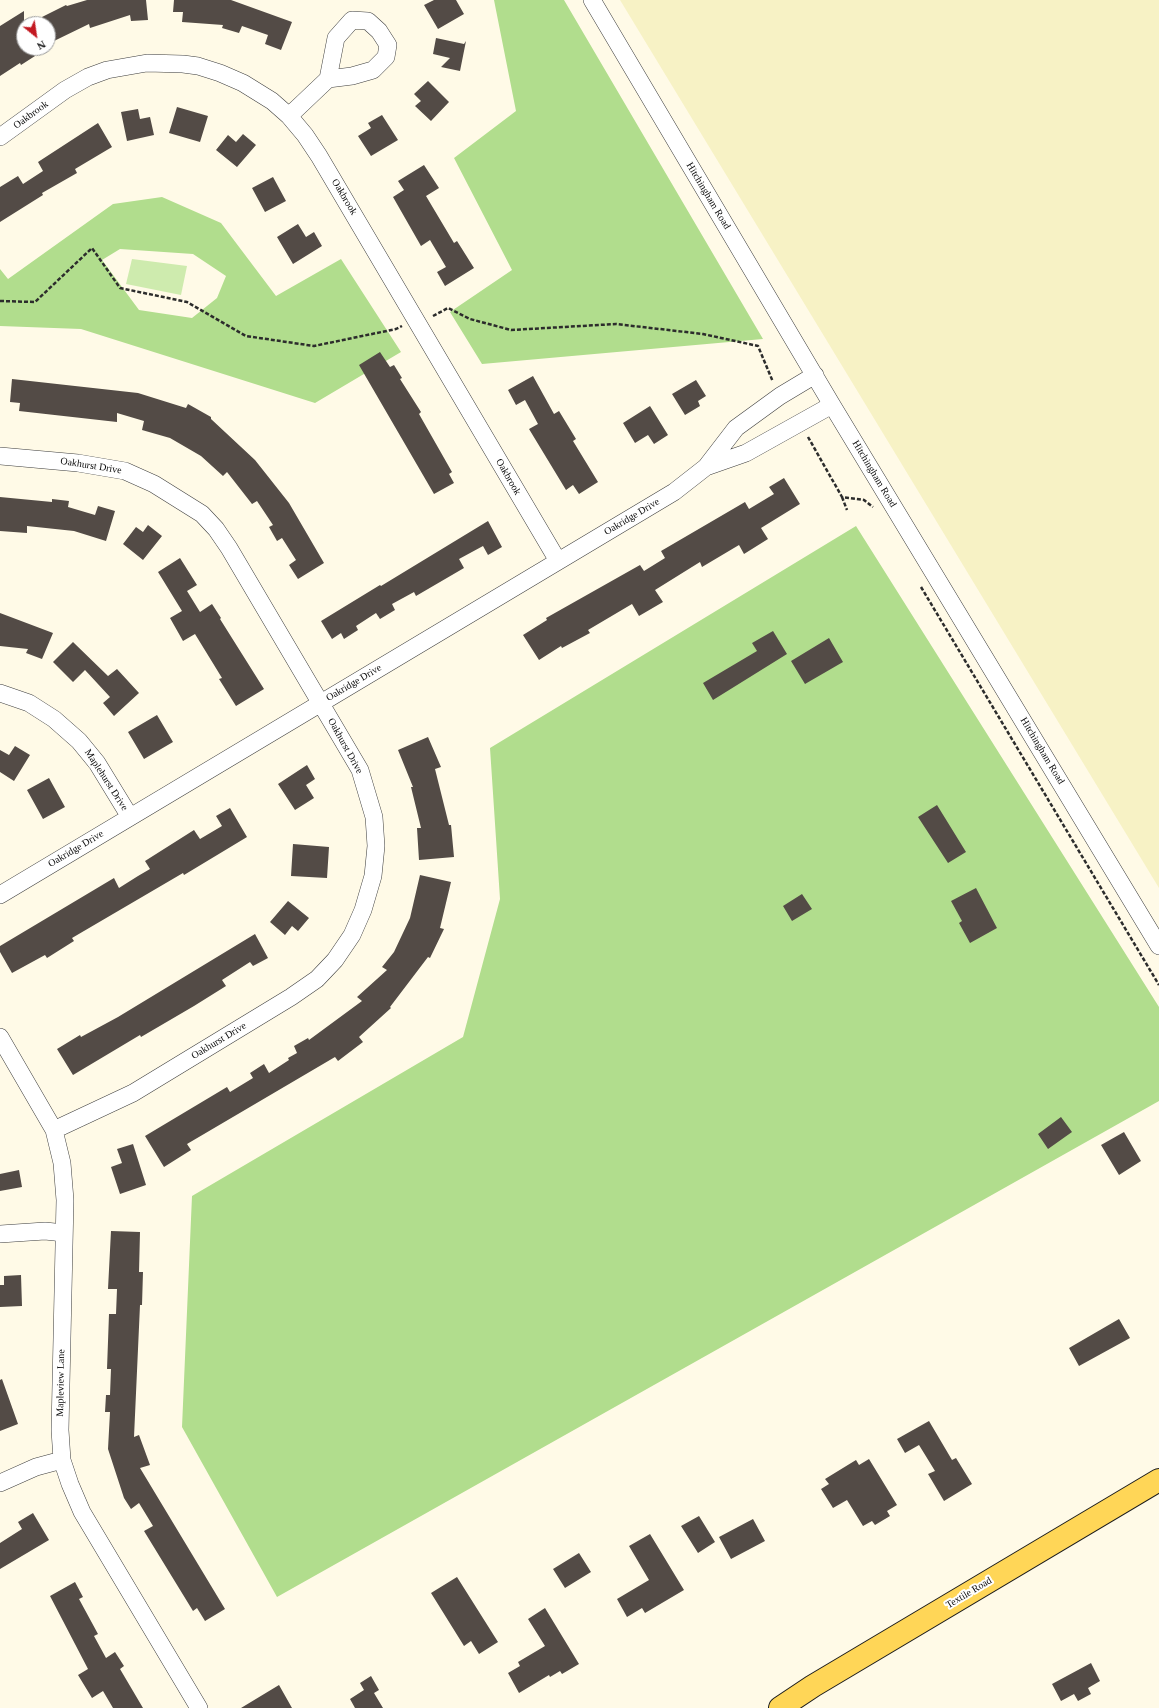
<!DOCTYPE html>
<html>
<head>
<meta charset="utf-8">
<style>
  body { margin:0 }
  #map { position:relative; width:1159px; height:1708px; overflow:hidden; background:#fffae7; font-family:Georgia,serif }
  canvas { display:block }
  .north { position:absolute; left:16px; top:16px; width:40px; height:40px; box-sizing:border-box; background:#fff; border:1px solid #9d9d9d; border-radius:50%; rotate:150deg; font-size:11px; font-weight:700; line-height:16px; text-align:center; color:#0a0a0a }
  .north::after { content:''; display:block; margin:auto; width:14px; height:18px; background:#c31921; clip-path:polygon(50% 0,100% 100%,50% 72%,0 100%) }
</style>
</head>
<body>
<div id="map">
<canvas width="1159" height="1708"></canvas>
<div class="north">N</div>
</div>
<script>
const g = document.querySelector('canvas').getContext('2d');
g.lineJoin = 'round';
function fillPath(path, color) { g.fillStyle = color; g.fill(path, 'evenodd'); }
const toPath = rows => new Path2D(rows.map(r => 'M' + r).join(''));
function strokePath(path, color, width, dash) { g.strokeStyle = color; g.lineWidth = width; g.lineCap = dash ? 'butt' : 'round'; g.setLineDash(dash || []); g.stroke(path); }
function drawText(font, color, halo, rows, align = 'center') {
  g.font = font + ' Georgia,serif'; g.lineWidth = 4; g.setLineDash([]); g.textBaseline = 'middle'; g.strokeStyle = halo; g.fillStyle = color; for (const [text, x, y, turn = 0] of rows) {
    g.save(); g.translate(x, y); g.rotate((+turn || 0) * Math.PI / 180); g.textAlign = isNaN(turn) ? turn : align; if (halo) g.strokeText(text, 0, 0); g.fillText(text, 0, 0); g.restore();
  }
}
fillPath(toPath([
  [620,0,1159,0,1159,888]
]), '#f7f2c5');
fillPath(toPath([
  [132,259,187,266,181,295,126,284]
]), '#ceebae');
fillPath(toPath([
  [494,0,564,0,763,339,482,364,450,312,512,270,454,158,516,111],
  [162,197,221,223,276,296,341,259,401,352,315,403,81,329,0,326,0,269,8,279,113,204],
  [120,249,193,254,226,276,217,298,192,318,139,310,102,260],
  [856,526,1159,1007,1159,1101,277,1597,182,1427,192,1196,463,1037,500,899,490,748]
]), '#b1dd8d');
fillPath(toPath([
  [87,0,146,0,148,20,131,21,130,15,90,28,89,24,54,41,48,29,48,24,45,24,42,17,66,5,67,6],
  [174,0,231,0,292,22,281,50,265,44,268,35,242,26,239,33,222,28,223,25,182,22,183,12,173,12],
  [434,0,456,0,464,14,438,29,424,5],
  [24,11,24,48,30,48,35,56,21,65,20,63,0,76,0,26],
  [436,38,464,44,466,41,460,71,441,67,450,58,433,54],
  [428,81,449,102,431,121,415,106,421,101,414,94],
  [177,107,208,116,200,142,169,133],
  [138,109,140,119,150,117,154,135,127,141,121,112],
  [382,115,398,140,371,156,358,136,371,128,368,123],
  [98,123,112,147,75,169,77,173,42,193,43,195,0,222,0,187,18,176,23,184,43,171,38,162],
  [243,134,256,145,237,167,216,150,228,135,236,142],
  [424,165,439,188,426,196,454,243,457,241,474,268,445,286,437,272,446,267,430,240,421,246,393,197,404,190,398,181],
  [273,177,286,201,265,212,252,188],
  [298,224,306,237,314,232,322,246,293,264,277,237],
  [380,352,390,367,394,365,402,378,400,379,421,412,419,414,452,472,449,474,454,483,434,494,359,365],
  [533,376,554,414,559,411,576,439,573,441,598,482,579,494,573,485,566,490,529,429,538,424,525,400,516,405,508,390],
  [12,379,138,393,186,408,188,404,211,417,211,419,255,460,289,503,324,563,298,579,289,565,296,560,282,538,277,541,269,527,273,525,257,501,252,504,227,472,223,476,201,456,170,438,142,430,144,421,117,413,117,422,19,411,20,403,10,402],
  [696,380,706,396,698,401,700,406,685,415,672,394],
  [650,406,668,435,654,444,648,435,635,443,623,423],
  [784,478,800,504,761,528,768,539,744,554,739,545,702,567,700,562,655,590,663,602,639,616,632,604,588,630,590,633,562,648,561,646,539,660,523,635,547,620,546,618,640,565,644,571,665,558,661,551,745,502,749,509,774,494,769,487],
  [0,497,52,502,52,499,69,501,68,507,95,515,98,506,115,511,106,541,74,531,27,526,27,533,0,531],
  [488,521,502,547,488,555,483,546,459,559,464,568,416,596,414,592,392,604,395,610,380,619,376,613,356,626,358,630,344,639,341,633,332,639,321,621,380,585,381,586],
  [148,525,162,536,143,560,123,544,136,527,143,532],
  [180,558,197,585,187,591,200,612,212,604,221,618,220,619,264,689,236,706,219,679,222,678,195,634,183,641,170,618,182,611,158,572],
  [0,613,53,633,42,659,26,653,28,649,0,646],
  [773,631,787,654,713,700,703,683,757,651,752,643],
  [829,638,843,662,805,684,791,661],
  [73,642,108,676,117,669,139,693,114,716,103,703,110,697,85,670,73,682,53,662],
  [157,715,173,742,144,759,128,732],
  [428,737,441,767,435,769,449,825,451,825,454,857,419,860,417,828,421,828,411,787,413,787,398,750],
  [15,746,30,755,14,781,0,772,0,750,9,755],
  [307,765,315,779,306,785,314,798,295,810,278,784],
  [49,778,65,807,43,819,27,790],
  [937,805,966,852,948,863,918,817],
  [230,808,247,837,184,875,183,873,72,938,74,941,47,958,45,955,12,973,0,952,0,946,114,878,119,888,138,876,150,869,145,861,194,830,200,839,222,826,216,816],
  [293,844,329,847,327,878,291,876],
  [420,875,451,882,440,928,444,929,430,958,428,957,390,1007,391,1008,359,1037,363,1042,338,1061,335,1057,187,1144,191,1150,164,1167,145,1136,227,1087,230,1092,253,1078,250,1073,264,1064,269,1073,289,1060,288,1058,297,1053,294,1046,308,1038,309,1040,362,1001,357,997,387,970,382,967,394,952,410,918],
  [976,888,997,928,970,943,959,923,962,921,951,901],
  [802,894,812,909,792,921,783,906],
  [288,901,309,918,298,931,292,926,285,935,270,922],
  [255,934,268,958,253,966,250,962,222,980,226,986,194,1006,141,1037,140,1035,73,1075,57,1049,80,1035,81,1037,118,1017],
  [1061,1117,1072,1132,1048,1149,1038,1134],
  [1124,1132,1141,1161,1119,1175,1101,1145],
  [133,1144,146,1185,120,1194,111,1167,122,1163,117,1149],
  [19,1170,22,1187,0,1191,0,1174],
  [111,1231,140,1232,139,1272,143,1272,142,1305,140,1305,134,1437,139,1435,150,1465,140,1468,225,1609,205,1621,197,1608,193,1611,144,1531,153,1526,139,1503,131,1509,124,1498,108,1449,110,1412,105,1412,106,1395,110,1395,111,1369,107,1369,109,1314,116,1314,117,1289,108,1289],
  [21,1275,22,1306,0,1307,0,1285,4,1285,4,1276],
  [1119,1319,1130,1338,1079,1366,1069,1348],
  [2,1379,18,1424,0,1431,0,1380],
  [929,1421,952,1460,956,1458,972,1484,944,1501,928,1474,935,1471,919,1445,905,1453,897,1439],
  [869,1459,897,1505,887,1511,890,1516,875,1525,872,1521,863,1526,847,1500,833,1508,821,1489,829,1484,825,1479,856,1460,859,1465],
  [33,1513,49,1540,0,1569,0,1543,22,1529,18,1522],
  [699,1516,715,1542,698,1553,681,1526],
  [753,1519,765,1541,731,1559,719,1537],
  [650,1534,684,1590,645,1613,642,1608,627,1617,617,1599,649,1580,629,1546],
  [579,1553,591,1572,565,1588,553,1569],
  [457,1577,498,1642,479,1654,471,1641,464,1646,431,1593],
  [75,1582,83,1597,79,1599,98,1634,94,1636,106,1658,115,1652,124,1666,120,1669,143,1708,113,1708,103,1691,92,1698,78,1675,88,1669,50,1596],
  [545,1608,579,1664,562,1674,560,1671,550,1677,549,1675,519,1693,508,1673,520,1666,518,1662,545,1646,528,1619],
  [1091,1663,1100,1681,1088,1688,1091,1694,1078,1701,1074,1694,1061,1701,1052,1684],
  [371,1676,379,1690,374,1693,383,1708,355,1708,350,1699,364,1690,360,1683],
  [279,1685,292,1708,241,1708]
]), '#534b46');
const minor = toPath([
  [592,0,832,405,1159,946],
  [289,116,328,79,352,76,373,70,386,57,388,45,379,31,368,21,352,20,336,38,328,79],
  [0,137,65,90,88,77,107,70,147,63,183,64,198,66,220,73,243,83,272,101,289,116,305,135,319,156,558,561],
  [815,375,780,396,736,428,706,467,746,453,832,405],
  [0,456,78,463,125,471,154,484,202,514,216,529,229,548,360,770,374,817,376,846,373,876,363,910,352,935,335,960,317,979,291,997,133,1093,54,1130],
  [0,693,29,703,54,719,79,741,97,763,130,817],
  [0,895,674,492,706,467],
  [0,1037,54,1130,62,1163,65,1200,60,1430,62,1460,70,1484,82,1512,199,1708],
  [0,1234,45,1231,64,1233],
  [0,1483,36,1467,62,1460]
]);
const major = toPath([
  [780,1708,813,1686,1159,1480]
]);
strokePath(minor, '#3d3d3d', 18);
strokePath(major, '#1b1b1b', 24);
strokePath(toPath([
  [0,301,35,302,92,248,120,288,187,302,246,336,314,346,396,329,402,326],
  [433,316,448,308,470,319,511,330,616,324,703,334,758,346,773,382],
  [808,437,842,497,864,500,873,507],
  [842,497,847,510],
  [921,587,1159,985]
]), '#2c2c2c', 2.5, [4, 2]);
strokePath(minor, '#fff', 17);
strokePath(major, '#ffd657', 22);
drawText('10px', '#0a0a0a', '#fff', [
  ["Oakbrook",31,115,-36],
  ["Hitchingham Road",708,196,59],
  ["Oakbrook",344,197,59],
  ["Oakhurst Drive",91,466,9],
  ["Hitchingham Road",874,474,59],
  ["Oakbrook",508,477,60],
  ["Oakridge Drive",632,517,-31],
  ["Oakridge Drive",354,683,-31],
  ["Oakhurst Drive",345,746,61],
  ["Hitchingham Road",1042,751,59],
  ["Maplehurst Drive",106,780,57],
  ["Oakridge Drive",76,849,-31],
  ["Oakhurst Drive",219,1041,-31],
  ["Mapleview Lane",61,1383,-89],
  ["Textile Road",969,1593,-31]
]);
</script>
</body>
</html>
